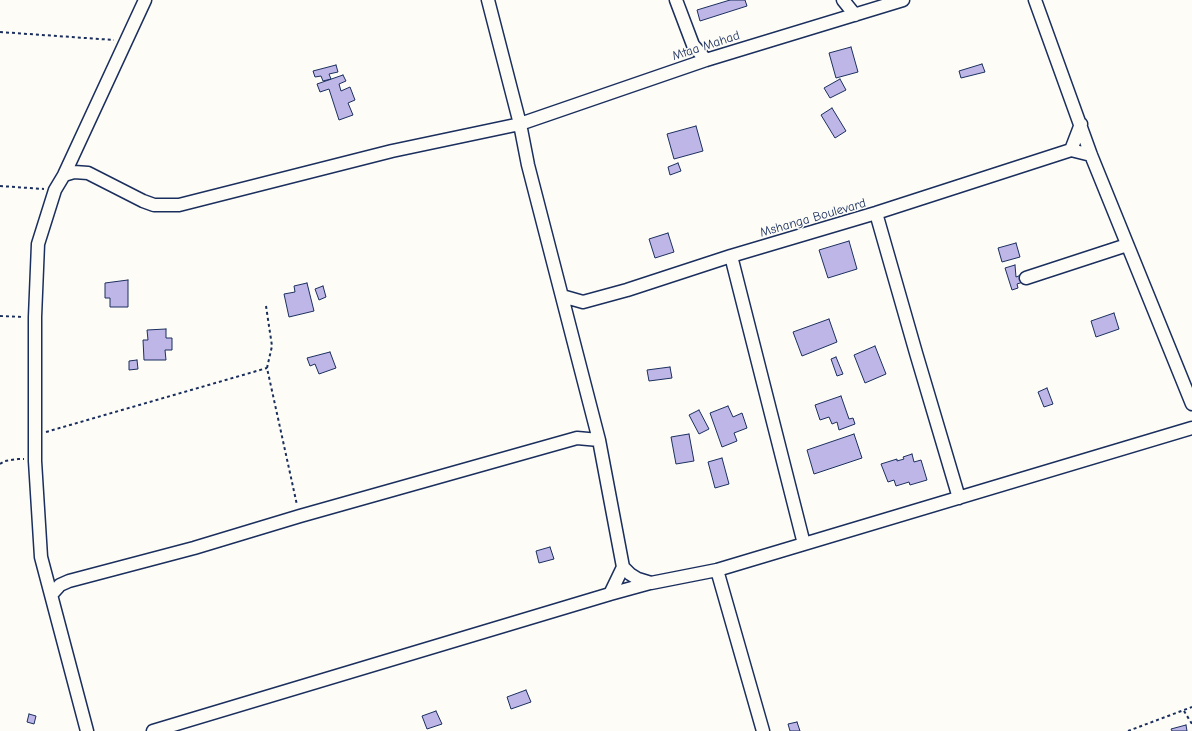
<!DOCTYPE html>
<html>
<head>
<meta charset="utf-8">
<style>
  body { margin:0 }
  canvas { display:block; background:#fdfcf7 }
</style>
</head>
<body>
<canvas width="1192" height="731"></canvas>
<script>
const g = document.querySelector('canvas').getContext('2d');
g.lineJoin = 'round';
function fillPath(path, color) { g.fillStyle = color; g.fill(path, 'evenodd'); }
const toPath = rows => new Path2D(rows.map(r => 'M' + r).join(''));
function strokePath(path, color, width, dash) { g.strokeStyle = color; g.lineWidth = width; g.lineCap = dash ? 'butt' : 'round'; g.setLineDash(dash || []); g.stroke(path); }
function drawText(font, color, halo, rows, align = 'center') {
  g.font = font + ' "Comic Neue",sans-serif'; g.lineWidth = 3; g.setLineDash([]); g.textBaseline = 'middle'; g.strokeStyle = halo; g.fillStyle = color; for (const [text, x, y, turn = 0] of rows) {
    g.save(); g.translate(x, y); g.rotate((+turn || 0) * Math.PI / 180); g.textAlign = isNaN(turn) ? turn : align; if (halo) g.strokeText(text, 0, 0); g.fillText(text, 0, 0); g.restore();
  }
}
const building = toPath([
  [730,0,745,0,747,6,700,21,697,10,730,0],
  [851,47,858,72,836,78,829,53,851,47],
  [982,64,985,72,961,78,959,71,982,64],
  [336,65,338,72,329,74,331,79,323,81,321,76,315,77,313,71,336,65],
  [343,75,346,81,339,84,341,91,350,87,355,100,348,103,353,115,339,120,329,89,320,92,317,84,343,75],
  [840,79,846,90,830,98,824,88,840,79],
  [832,108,846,131,835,138,821,115,832,108],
  [696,126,703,151,674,159,667,134,696,126],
  [678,163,681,171,670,175,668,167,678,163],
  [668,233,674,252,655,258,649,239,668,233],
  [849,241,857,269,828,278,819,250,849,241],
  [1016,243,1020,257,1002,262,998,248,1016,243],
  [1015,265,1016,277,1021,275,1023,282,1017,284,1018,288,1012,290,1005,268,1015,265],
  [128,280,128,307,110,307,110,298,105,298,105,283,128,280],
  [307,283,314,311,289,317,284,294,295,292,294,286,307,283],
  [323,286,326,297,319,300,315,289,323,286],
  [1114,313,1119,329,1096,337,1091,321,1114,313],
  [829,319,837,342,802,356,793,332,829,319],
  [166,329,166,338,172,338,172,350,165,350,166,360,144,360,143,340,148,340,147,330,166,329],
  [875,346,886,374,865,383,854,355,875,346],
  [330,352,336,368,319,374,315,364,310,366,307,358,330,352],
  [836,357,843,374,837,376,831,359,836,357],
  [137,360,138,369,129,370,129,361,137,360],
  [670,367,672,378,649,381,647,370,670,367],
  [1047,388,1053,404,1044,407,1038,392,1047,388],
  [841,396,849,419,853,418,855,424,839,430,837,422,832,424,829,417,820,420,815,405,841,396],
  [728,406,733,417,742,413,747,428,734,433,737,441,722,447,710,413,728,406],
  [699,410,709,429,699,434,689,415,699,410],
  [689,434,694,461,676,464,671,437,689,434],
  [854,434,862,458,814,474,807,450,854,434],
  [912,454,914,462,921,460,927,480,910,485,909,482,896,486,894,480,888,482,881,464,897,459,897,461,904,459,903,457,912,454],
  [722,458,729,484,715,488,708,462,722,458],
  [550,547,554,559,539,563,536,551,550,547],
  [526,690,531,702,511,709,507,697,526,690],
  [436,711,442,724,427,729,422,716,436,711],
  [29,714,36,716,34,724,27,722,29,714],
  [797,722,800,731,790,731,788,724,797,722],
  [1186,725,1187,731,1172,731,1171,729,1186,725]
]);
fillPath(building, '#beb6e7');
strokePath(building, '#1b2f5e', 1);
const minor = toPath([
  [488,0,520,124,528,165,599,440,623,567,630,574,638,579,651,583,717,570,1192,428],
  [676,0,693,45,706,60],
  [843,0,855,15],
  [1035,0,1091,155,1192,404],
  [1071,150,1081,124],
  [64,175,74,172,88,173,143,201,154,205,179,205,392,151,520,124,706,60,903,0],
  [876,213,916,353,959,498],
  [731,256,804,544],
  [1026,278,1127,245],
  [562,296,583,302,627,290,731,256,876,213,1071,150,1091,155],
  [717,570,763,731],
  [610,594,623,567],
  [51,595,60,585,69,581,194,548,300,516,577,438,599,440],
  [87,731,41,557,35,461,35,317,38,244,55,190,64,175,145,0],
  [153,731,610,594,650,583]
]);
strokePath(minor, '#1b2f5e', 15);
strokePath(toPath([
  [0,32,114,40],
  [0,186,44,189],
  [266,306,272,346,267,368,297,505],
  [0,316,24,317],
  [46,432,267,368],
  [0,464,5,461,18,459,24,459],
  [1184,711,1192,724],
  [1128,731,1192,707]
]), '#1b2f5e', 2, [3, 3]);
strokePath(minor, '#fdfcf7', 12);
drawText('13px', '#1b2f5e', '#fdfcf7', [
  ["Mtaa Mahad",706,46,-18],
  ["Mshanga Boulevard",813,218,-16]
]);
</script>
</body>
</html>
